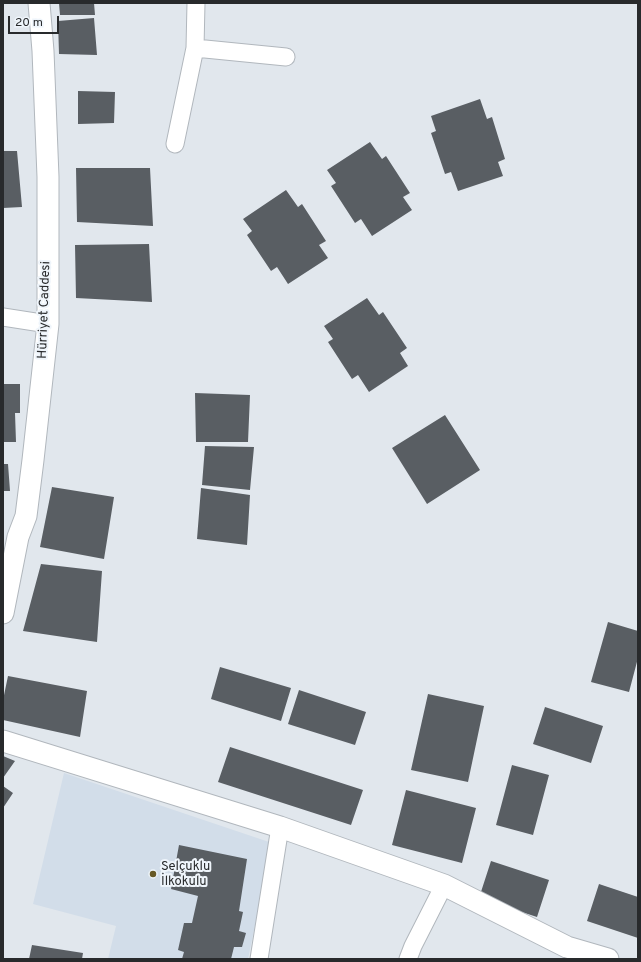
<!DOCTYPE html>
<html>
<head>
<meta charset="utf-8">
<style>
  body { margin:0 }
  #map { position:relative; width:641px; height:962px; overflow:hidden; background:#e1e7ed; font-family:Overpass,sans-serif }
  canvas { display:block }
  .frame { position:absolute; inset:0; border:4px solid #282a2c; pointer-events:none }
  .scale { position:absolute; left:8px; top:16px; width:51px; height:18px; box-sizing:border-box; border:2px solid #282a2c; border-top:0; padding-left:5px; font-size:12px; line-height:14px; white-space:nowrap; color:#282a2c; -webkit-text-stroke:3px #eff5fb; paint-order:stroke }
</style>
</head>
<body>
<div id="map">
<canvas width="641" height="962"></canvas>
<div class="frame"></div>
<div class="scale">20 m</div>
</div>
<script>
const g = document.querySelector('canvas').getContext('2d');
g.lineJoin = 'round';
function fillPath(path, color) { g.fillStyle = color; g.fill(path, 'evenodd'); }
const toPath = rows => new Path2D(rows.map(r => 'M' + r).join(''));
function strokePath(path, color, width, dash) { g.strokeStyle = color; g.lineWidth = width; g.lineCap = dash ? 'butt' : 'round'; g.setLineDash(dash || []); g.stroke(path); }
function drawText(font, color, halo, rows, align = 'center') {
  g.font = font + ' Overpass,sans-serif'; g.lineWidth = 4; g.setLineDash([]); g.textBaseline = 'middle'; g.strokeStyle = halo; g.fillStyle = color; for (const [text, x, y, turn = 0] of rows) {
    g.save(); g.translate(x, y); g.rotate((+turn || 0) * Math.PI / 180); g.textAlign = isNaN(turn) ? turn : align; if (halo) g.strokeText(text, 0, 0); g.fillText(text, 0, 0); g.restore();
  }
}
fillPath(toPath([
  [64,773,272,843,248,959,108,959,116,926,33,904]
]), '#d2dde9');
fillPath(toPath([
  [59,3,94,3,95,15,60,15],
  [94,18,97,55,59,54,58,21],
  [78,91,115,92,114,123,78,124],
  [480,99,487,119,492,117,505,159,498,162,503,176,458,191,451,172,445,174,431,133,436,131,431,116],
  [370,142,382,159,386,156,410,193,403,197,412,210,372,236,361,219,355,223,331,186,336,183,327,170],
  [3,151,17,151,22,207,3,208],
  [76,168,150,168,153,226,77,222],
  [286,190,298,207,302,204,326,241,319,245,328,258,288,284,277,267,271,271,247,235,252,231,243,219],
  [149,244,152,302,76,298,75,245],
  [367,298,379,315,383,312,407,348,400,353,408,366,369,392,358,375,352,379,328,342,333,339,324,326],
  [3,384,20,384,20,413,15,413,16,442,3,442],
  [195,393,250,395,248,442,196,442],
  [445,415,480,470,427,504,392,448],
  [205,446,254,447,250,490,202,485],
  [3,464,8,464,10,491,3,491],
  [52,487,114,497,104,559,40,547],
  [201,488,250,495,247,545,197,539],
  [41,564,102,571,97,642,23,631],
  [608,622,638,631,638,658,629,692,591,682],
  [220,667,291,688,281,721,211,699],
  [8,676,87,691,80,737,3,720,3,700],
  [299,690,366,712,355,745,288,724],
  [428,694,484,706,468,782,411,770],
  [545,707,603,726,591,763,533,744],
  [230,747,363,790,351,825,218,782],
  [3,756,15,761,3,778],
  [512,765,549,775,533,835,496,825],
  [3,786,13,793,3,808],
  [406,790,476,808,462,863,392,845],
  [179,845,247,859,239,911,243,912,239,931,246,933,242,947,234,947,231,959,182,959,184,952,178,950,184,923,192,923,198,896,171,889],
  [491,861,549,880,537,917,479,898],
  [599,884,638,897,638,938,587,921],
  [32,945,83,953,82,959,29,959]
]), '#595e63');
const minor = toPath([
  [195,48,286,57],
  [175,144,195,48,196,3],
  [3,317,48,324],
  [259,959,280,827],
  [408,959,413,946,444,885]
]);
const tertiary = toPath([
  [3,613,18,537,26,516,33,460,48,324,48,177,43,51,39,3],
  [3,741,280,827,444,885,567,947,608,959]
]);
strokePath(minor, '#b1b7bd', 19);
strokePath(tertiary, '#b1b7bd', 23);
strokePath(minor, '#fff', 17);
strokePath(tertiary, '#fff', 21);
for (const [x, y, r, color] of [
  [153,874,4,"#675926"]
]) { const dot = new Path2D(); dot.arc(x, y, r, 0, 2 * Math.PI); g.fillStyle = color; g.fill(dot); strokePath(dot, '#eff5fb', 1.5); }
drawText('13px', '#282a2c', '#eff5fb', [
  ["Hürriyet Caddesi",45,310,-88]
]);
drawText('13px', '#282a2c', '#eff5fb', [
  ["Selçuklu",161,867],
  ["İlkokulu",161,882]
], 'left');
</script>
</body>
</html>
